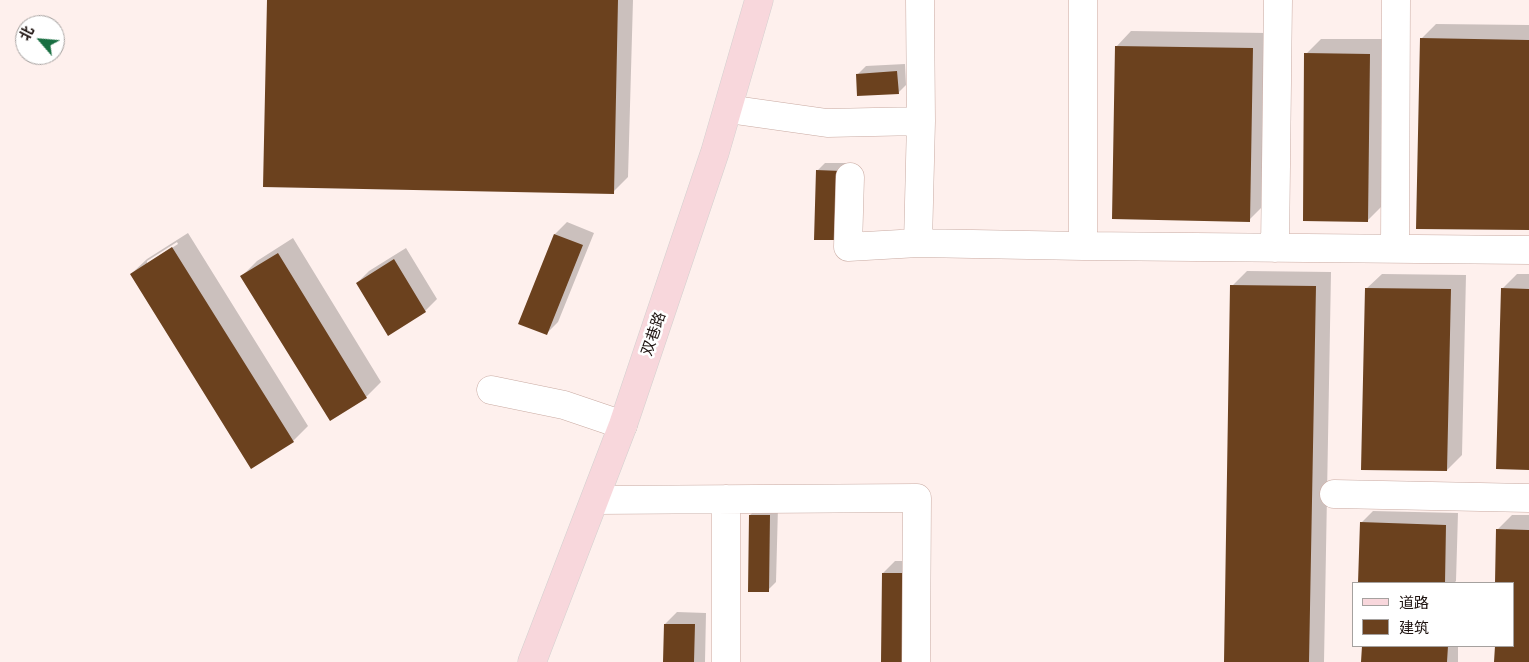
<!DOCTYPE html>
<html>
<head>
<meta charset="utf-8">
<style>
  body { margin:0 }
  #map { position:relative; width:1529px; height:662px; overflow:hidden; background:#fef0ed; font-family:Figtree,"Noto Sans SC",sans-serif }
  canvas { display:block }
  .legend { position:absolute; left:1352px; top:582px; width:162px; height:65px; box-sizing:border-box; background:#fff; border:1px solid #a5a19f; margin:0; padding:6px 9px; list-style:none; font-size:15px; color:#1e1310 }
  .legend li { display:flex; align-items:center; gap:10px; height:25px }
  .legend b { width:25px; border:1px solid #a5a19f }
  .north { position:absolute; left:15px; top:15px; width:50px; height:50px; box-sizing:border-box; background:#fff; border:1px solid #a5a19f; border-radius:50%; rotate:297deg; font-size:14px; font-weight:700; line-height:20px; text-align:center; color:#1e1310 }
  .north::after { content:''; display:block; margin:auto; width:18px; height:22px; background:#186e41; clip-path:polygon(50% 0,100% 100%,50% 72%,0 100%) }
</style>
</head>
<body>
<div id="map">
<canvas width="1529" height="662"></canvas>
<ul class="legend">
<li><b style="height:6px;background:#f8d7dc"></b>道路</li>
<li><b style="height:14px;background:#6b411e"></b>建筑</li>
</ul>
<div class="north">北</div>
</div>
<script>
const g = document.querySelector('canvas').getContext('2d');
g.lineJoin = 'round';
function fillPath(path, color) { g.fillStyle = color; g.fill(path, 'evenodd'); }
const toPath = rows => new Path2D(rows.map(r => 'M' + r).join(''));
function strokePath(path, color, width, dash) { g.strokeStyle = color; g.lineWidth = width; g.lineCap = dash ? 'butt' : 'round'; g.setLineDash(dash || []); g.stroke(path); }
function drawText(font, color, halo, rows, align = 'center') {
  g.font = font + ' Figtree,"Noto Sans SC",sans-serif'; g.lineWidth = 5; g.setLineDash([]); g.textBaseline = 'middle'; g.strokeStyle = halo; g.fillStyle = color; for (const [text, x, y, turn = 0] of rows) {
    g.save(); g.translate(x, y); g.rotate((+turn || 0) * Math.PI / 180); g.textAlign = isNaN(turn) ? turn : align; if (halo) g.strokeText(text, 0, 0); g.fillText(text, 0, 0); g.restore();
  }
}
fillPath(toPath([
  [269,0,633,0,628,177,613,192],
  [1436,24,1529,25,1529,229,1421,39],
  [1131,31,1267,33,1264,205,1249,220,1116,47],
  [1321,39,1384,39,1383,205,1368,220,1306,54],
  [905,64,906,85,898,93,858,74,866,66],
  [825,163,849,163,847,231,817,171],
  [567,222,594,233,558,322,546,334,519,323,555,234],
  [188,233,308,426,293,441,131,274,147,259],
  [177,242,178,244,147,264,147,261],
  [293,238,381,382,366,397,242,276,257,261],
  [406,248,437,299,425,311,357,283,369,271],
  [1247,271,1331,272,1324,662,1225,662,1232,286],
  [1382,274,1466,275,1462,455,1447,470,1366,289],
  [1517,274,1529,274,1529,468,1502,289],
  [758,507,778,507,776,582,768,590,750,515],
  [1373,511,1458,513,1456,581,1454,583,1360,583,1361,523],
  [1512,515,1529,515,1529,662,1496,662,1496,646,1513,646,1513,583,1497,583,1497,530],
  [895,561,919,561,882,662,883,573],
  [677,612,706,613,705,662,664,662,665,624],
  [1363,646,1458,646,1458,662,1362,662]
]), '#0003');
fillPath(toPath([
  [267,0,618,0,614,194,263,187],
  [1420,38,1529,40,1529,230,1416,229],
  [1115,46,1253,48,1250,222,1112,219],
  [1304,53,1370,54,1368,222,1303,221],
  [897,71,899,94,857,96,856,74],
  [816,170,842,171,840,240,814,240],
  [554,234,583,245,547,335,518,324],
  [172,247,294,442,251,469,130,274],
  [278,253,367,398,330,421,240,276],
  [394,259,426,312,388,336,356,283],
  [1230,285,1316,286,1309,662,1224,662],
  [1365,288,1451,289,1447,471,1361,470],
  [1501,288,1529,289,1529,470,1496,469],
  [749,515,770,515,769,592,748,592],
  [1360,522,1446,525,1445,583,1358,583],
  [1496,529,1529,530,1529,662,1494,662,1495,646,1513,646,1513,583,1495,583],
  [882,573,908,573,907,662,881,662],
  [664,624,695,624,694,662,663,662],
  [1362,646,1448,646,1447,662,1361,662]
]), '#6b411e');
const minor = toPath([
  [728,109,827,123,921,121],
  [850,177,848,247,918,243,1083,246,1529,250],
  [918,243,921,121,920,0],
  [1083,246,1083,0],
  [1275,248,1278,0],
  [1395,249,1396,0],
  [491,390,564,405,623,425],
  [1334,494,1529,498],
  [726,499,726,662],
  [595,500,917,498,916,662]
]);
const major = toPath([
  [532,662,623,425,715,152,759,0]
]);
strokePath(minor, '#c9aaa2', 29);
strokePath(major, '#d2d0cf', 29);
strokePath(minor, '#fff', 28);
strokePath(major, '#f8d7dc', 28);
drawText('15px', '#1e1310', '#fff', [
  ["双巷路",654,334,-71]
]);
</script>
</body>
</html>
